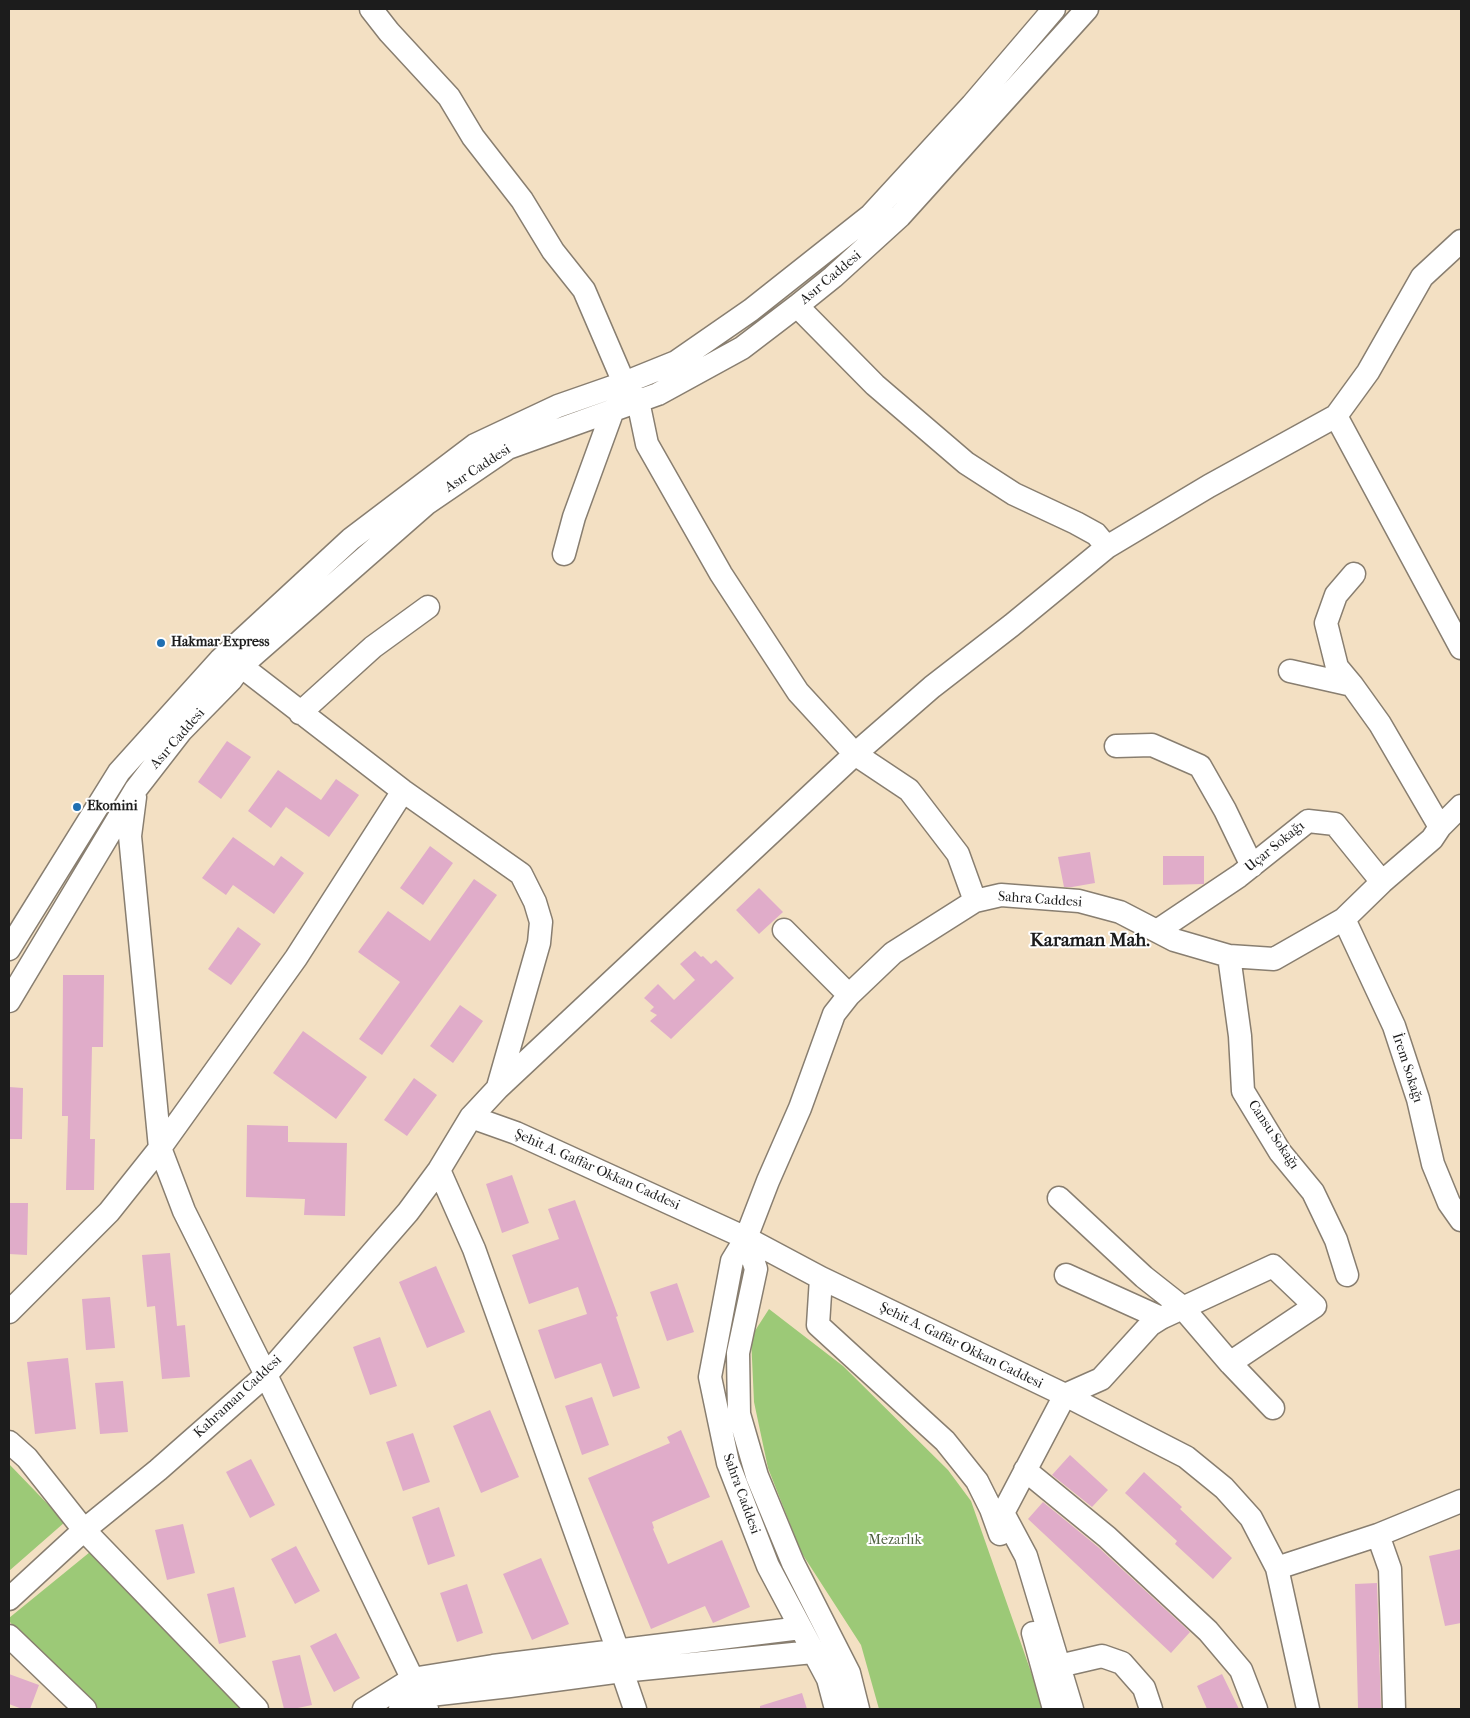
<!DOCTYPE html>
<html>
<head>
<meta charset="utf-8">
<style>
  body { margin:0 }
  #map { position:relative; width:1470px; height:1718px; overflow:hidden; background:#f3e0c3; font-family:"IM FELL French Canon",serif }
  canvas { display:block }
  .frame { position:absolute; inset:0; border:10px solid #1c1c1c; pointer-events:none }
</style>
</head>
<body>
<div id="map">
<canvas width="1470" height="1718"></canvas>
<div class="frame"></div>
</div>
<script>
const g = document.querySelector('canvas').getContext('2d');
g.lineJoin = 'round';
function fillPath(path, color) { g.fillStyle = color; g.fill(path, 'evenodd'); }
const toPath = rows => new Path2D(rows.map(r => 'M' + r).join(''));
function strokePath(path, color, width, dash) { g.strokeStyle = color; g.lineWidth = width; g.lineCap = dash ? 'butt' : 'round'; g.setLineDash(dash || []); g.stroke(path); }
function drawText(font, color, halo, rows, align = 'center') {
  g.font = font + ' "IM FELL French Canon",serif'; g.lineWidth = 4; g.setLineDash([]); g.textBaseline = 'middle'; g.strokeStyle = halo; g.fillStyle = color; for (const [text, x, y, turn = 0] of rows) {
    g.save(); g.translate(x, y); g.rotate((+turn || 0) * Math.PI / 180); g.textAlign = isNaN(turn) ? turn : align; if (halo) g.strokeText(text, 0, 0); g.fillText(text, 0, 0); g.restore();
  }
}
fillPath(toPath([
  [769,1309,843,1366,948,1470,971,1501,1044,1709,879,1709,861,1645,801,1552,768,1468,754,1402,751,1337],
  [9,1464,65,1522,9,1571],
  [90,1552,246,1709,96,1709,53,1670,9,1621,9,1618]
]), '#9cc977');
fillPath(toPath([
  [227,741,251,757,221,799,198,782],
  [278,770,321,800,336,779,359,795,329,837,286,807,271,828,248,811],
  [233,837,274,866,281,856,304,873,274,914,233,885,226,895,202,878],
  [430,846,453,863,423,905,400,888],
  [1090,852,1095,883,1072,887,1064,887,1058,857],
  [1163,856,1204,856,1204,884,1163,885],
  [474,879,497,895,382,1055,359,1039,400,982,358,952,388,911,430,941],
  [759,888,783,912,759,934,736,910],
  [238,927,261,944,231,985,208,969],
  [695,951,701,957,703,956,711,964,716,960,734,978,671,1039,650,1021,657,1015,650,1011,654,1007,644,998,658,984,674,1000,695,980,680,964],
  [63,975,104,975,103,1047,92,1047,90,1139,95,1139,94,1190,66,1190,68,1116,62,1116],
  [460,1005,483,1021,453,1063,430,1046],
  [303,1031,367,1077,336,1119,273,1073],
  [414,1078,437,1095,407,1136,384,1120],
  [9,1087,23,1088,22,1139,9,1139],
  [247,1125,288,1126,288,1142,347,1143,345,1216,304,1215,305,1199,246,1197],
  [512,1175,529,1223,502,1233,486,1184],
  [575,1200,618,1316,616,1317,640,1388,613,1397,601,1363,555,1379,538,1330,587,1314,578,1287,529,1304,512,1255,559,1239,548,1209],
  [9,1203,28,1203,27,1255,9,1254],
  [170,1253,177,1326,185,1325,190,1377,162,1379,155,1306,147,1307,142,1255],
  [436,1266,465,1332,427,1348,399,1282],
  [677,1283,694,1332,667,1341,650,1292],
  [110,1297,115,1348,86,1350,82,1299],
  [380,1337,397,1386,370,1395,353,1347],
  [68,1358,76,1429,35,1434,27,1362],
  [123,1381,128,1432,100,1434,95,1383],
  [592,1397,609,1445,582,1455,565,1406],
  [490,1410,519,1477,481,1493,453,1426],
  [681,1430,710,1497,652,1522,654,1528,653,1529,668,1564,722,1540,750,1607,713,1623,705,1606,651,1629,588,1478,670,1443,667,1437],
  [413,1433,430,1482,403,1491,386,1442],
  [1070,1455,1108,1490,1092,1507,1052,1475],
  [251,1459,275,1505,250,1518,226,1472],
  [1144,1472,1182,1507,1180,1509,1232,1558,1213,1579,1175,1544,1177,1541,1125,1493],
  [1043,1502,1098,1547,1190,1632,1171,1653,1028,1519],
  [439,1507,455,1556,428,1565,412,1517],
  [183,1524,195,1573,167,1580,155,1530],
  [296,1546,320,1591,295,1604,271,1559],
  [1461,1549,1461,1623,1445,1626,1429,1556],
  [541,1558,569,1624,532,1640,503,1574],
  [1377,1583,1381,1708,1358,1708,1355,1584],
  [467,1584,483,1633,457,1642,440,1593],
  [234,1587,246,1637,219,1644,207,1594],
  [336,1633,360,1678,334,1692,310,1646],
  [300,1655,312,1705,293,1709,284,1709,272,1661],
  [9,1674,39,1685,30,1709,22,1709,9,1704],
  [1222,1674,1239,1709,1207,1709,1197,1686],
  [802,1693,807,1709,760,1709,760,1706]
]), '#e0acc9');
const minor = toPath([
  [371,9,389,32,449,97,473,137,522,200,553,251,584,290,624,383,638,401,647,444,721,574,798,692,855,754,909,790,958,854,975,901],
  [1461,241,1422,277,1368,372,1336,416,1461,648],
  [797,306,875,385,966,463,1014,494,1076,523,1096,534,1107,547],
  [564,554,574,517,613,410],
  [1354,574,1336,595,1326,623,1337,667,1352,685,1380,724,1440,827],
  [241,666,403,791,521,874,535,902,541,922,539,943,498,1087],
  [1290,671,1352,685],
  [300,713,373,647,428,607],
  [1116,746,1152,745,1200,766,1225,810,1252,866],
  [135,797,130,836,160,1148,184,1211,266,1375,427,1709],
  [1344,919,1394,1026,1418,1099,1433,1164,1449,1203,1461,1220],
  [784,930,849,995],
  [1157,931,1239,876,1308,821,1335,824,1382,882],
  [9,949,119,772,220,660,351,539,475,445,558,406,624,383,676,362,751,310,871,215,972,105,1054,9],
  [1229,956,1240,1036,1243,1091,1280,1152,1313,1192,1336,1240,1347,1275],
  [9,1001,136,789,181,731,231,680,241,666,426,504,508,448,658,394,742,348,797,306,833,277,900,216,1087,9],
  [471,1117,516,1133,746,1238,821,1278,1065,1395,1186,1457,1224,1488,1251,1518,1277,1568,1308,1709],
  [439,1170,474,1249,618,1651,622,1671,635,1709],
  [1059,1198,1144,1277,1182,1307,1230,1363,1273,1408],
  [746,1238,756,1269,738,1353,739,1414,757,1476,793,1563,849,1673,858,1709],
  [1066,1275,1161,1318],
  [821,1278,818,1325,945,1441,977,1481,991,1509,1000,1534],
  [9,1312,109,1212,160,1148,296,958,403,791],
  [9,1442,27,1458,84,1530,257,1709],
  [1025,1470,1107,1537,1208,1631,1241,1670,1256,1709],
  [1378,1535,1390,1569,1394,1709],
  [1277,1568,1378,1535,1461,1501],
  [9,1599,84,1530,158,1470,266,1375,408,1212,439,1170,471,1117,498,1088,855,754,932,687,1012,625,1107,547,1209,486,1336,416],
  [1033,1633,1054,1709],
  [9,1636,85,1709],
  [1059,1666,1102,1656,1122,1663,1144,1688,1151,1709],
  [364,1709,412,1679,493,1666,801,1628],
  [400,1709,421,1696,510,1686,622,1671,813,1652],
  [836,1709,828,1679,768,1566,728,1463,710,1377,732,1261,746,1238,768,1181,800,1108,834,1014,849,995,893,953,975,901,1001,895,1079,901,1120,912,1174,940,1229,956,1274,959,1344,919,1382,882,1432,839,1440,827,1461,806],
  [1072,1709,1026,1556,1003,1513,1065,1395,1101,1379,1150,1325,1161,1318,1273,1266,1315,1306,1230,1363]
]);
strokePath(minor, '#887e70', 25);
strokePath(minor, '#fff', 22);
for (const [x, y, r, color] of [
  [161,643,5,"#1f6fb2"],
  [77,807,5,"#1f6fb2"]
]) { const dot = new Path2D(); dot.arc(x, y, r, 0, 2 * Math.PI); g.fillStyle = color; g.fill(dot); strokePath(dot, '#fff', 2); }
drawText('14px', '#1c1c1c', '#fff', [
  ["Asır Caddesi",831,278,-40],
  ["Asır Caddesi",478,469,-33],
  ["Asır Caddesi",178,739,-49],
  ["Uçar Sokağı",1275,847,-39],
  ["Sahra Caddesi",1040,900,4],
  ["İrem Sokağı",1407,1068,72],
  ["Cansu Sokağı",1273,1135,56],
  ["Şehit A. Gaffar Okkan Caddesi",597,1170,24],
  ["Şehit A. Gaffar Okkan Caddesi",961,1346,26],
  ["Kahraman Caddesi",238,1397,-43],
  ["Sahra Caddesi",741,1494,70]
]);
drawText('bold 14px', '#1c1c1c', '#fff', [
  ["Hakmar Express",171,643],
  ["Ekomini",87,807]
], 'left');
drawText('14px', '#4f6140', '#fff', [
  ["Mezarlık",895,1541]
]);
drawText('bold 19px', '#1c1c1c', '#fff', [
  ["Karaman Mah.",1090,941]
]);
</script>
</body>
</html>
